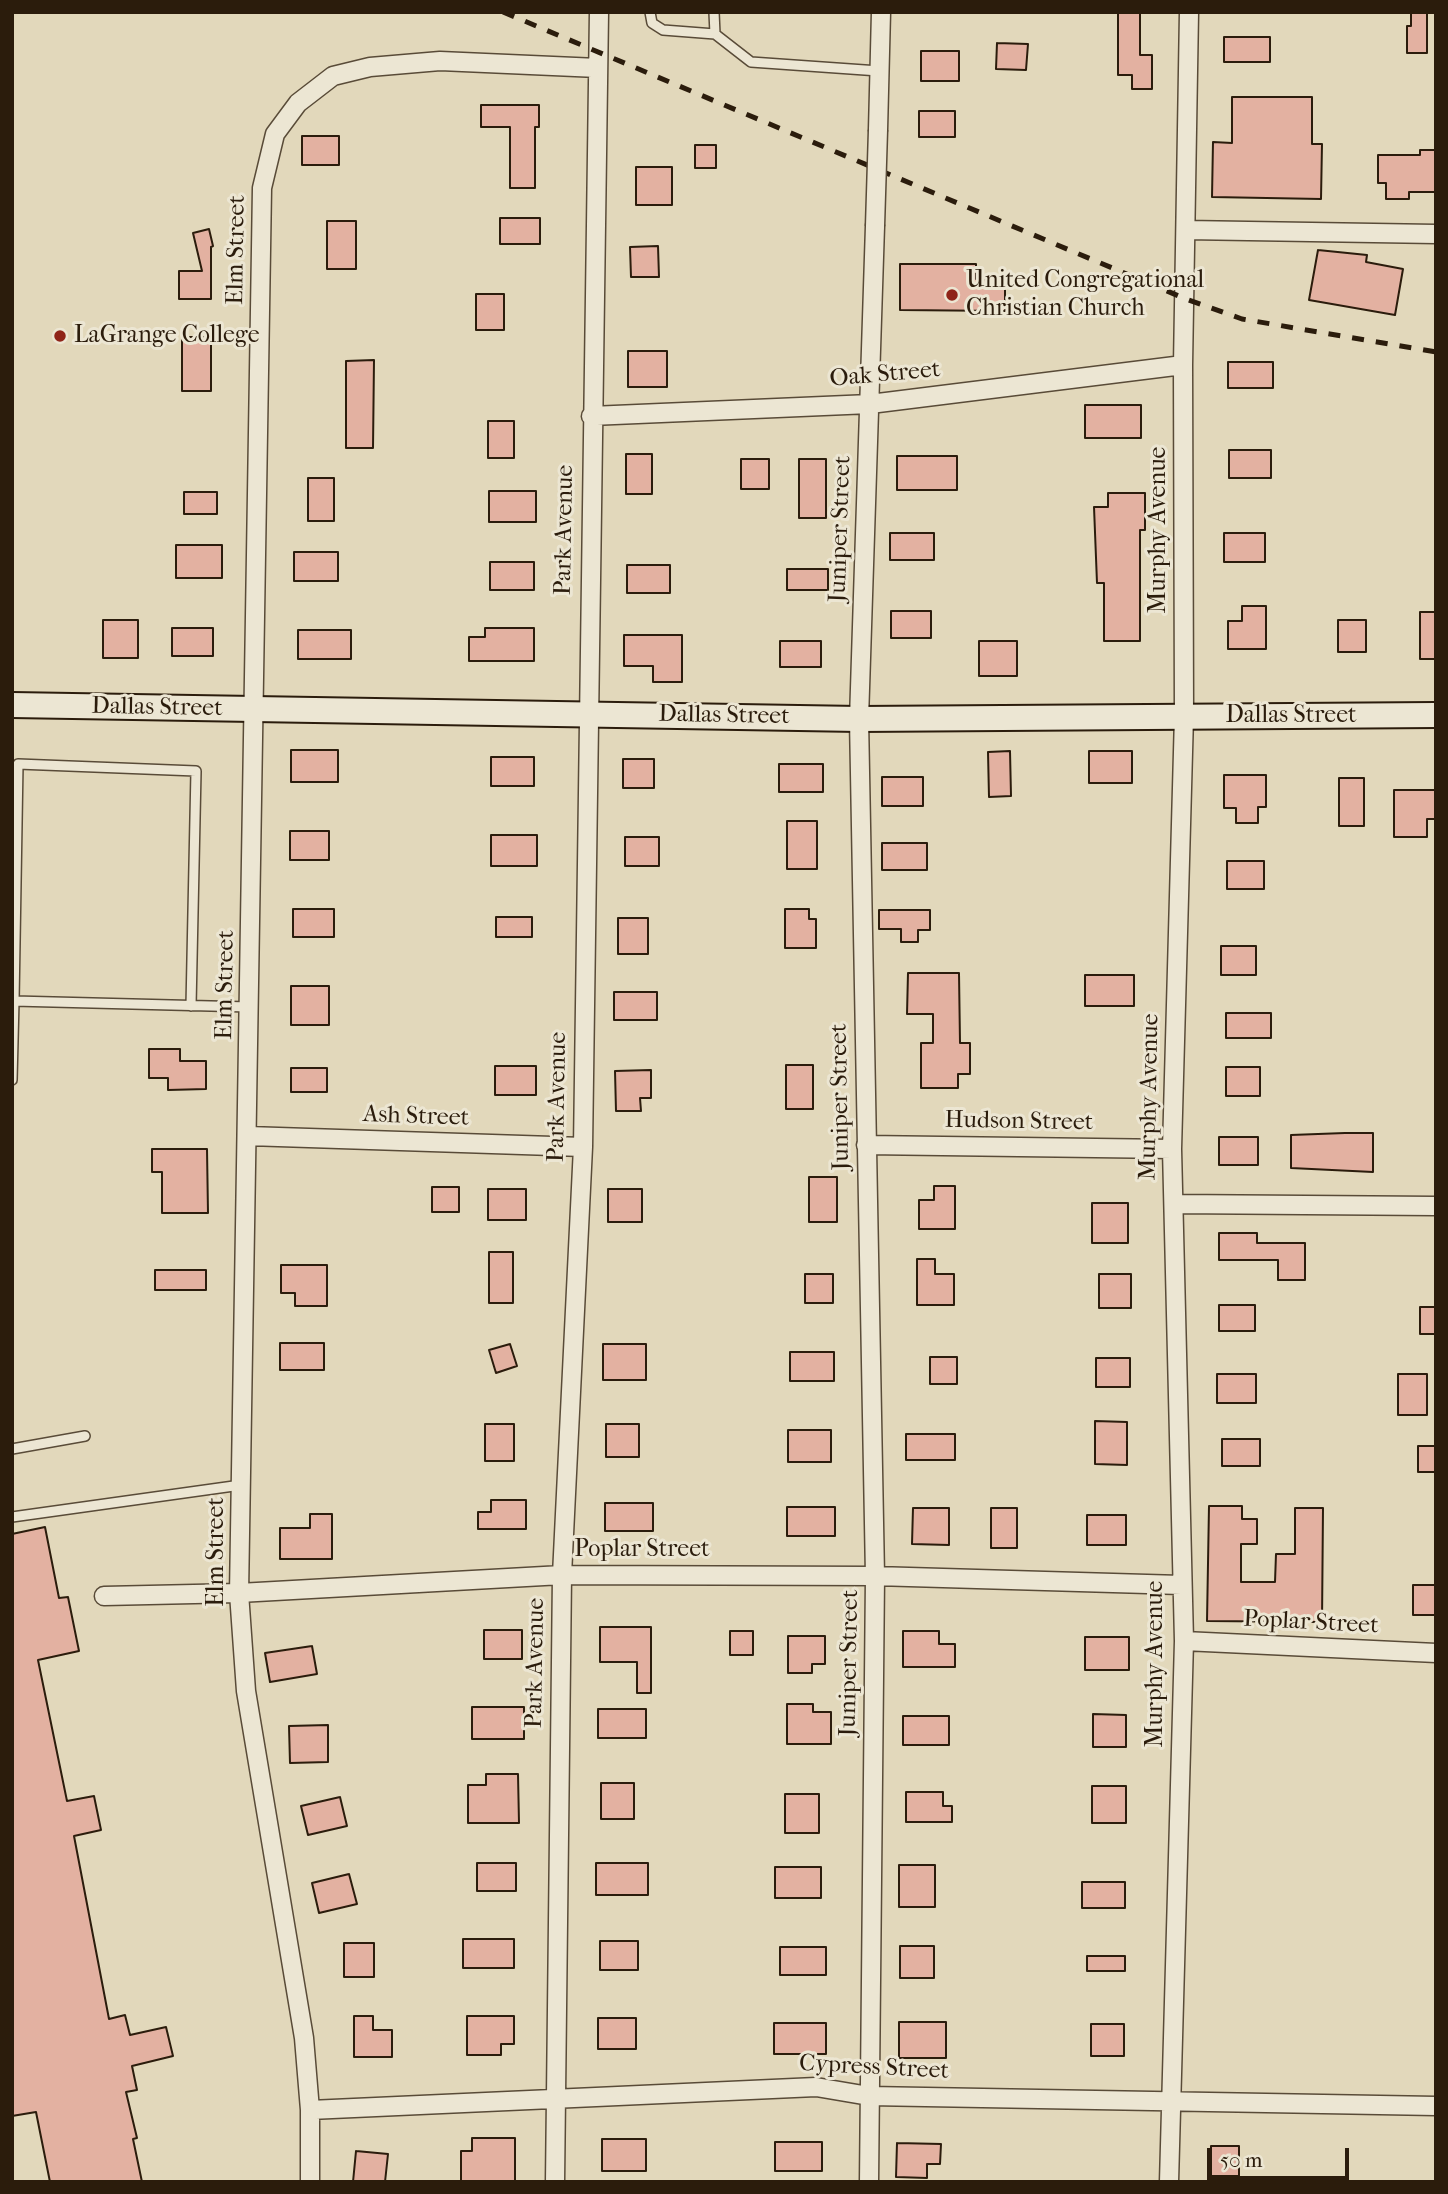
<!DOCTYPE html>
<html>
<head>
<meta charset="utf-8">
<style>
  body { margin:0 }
  #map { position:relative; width:1448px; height:2194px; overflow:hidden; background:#e2d8bb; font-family:"IM FELL French Canon",serif }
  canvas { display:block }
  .frame { position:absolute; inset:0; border:14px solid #2b1c0c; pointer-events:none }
  .scale { position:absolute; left:1207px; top:2148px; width:142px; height:32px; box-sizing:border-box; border:4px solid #2b1c0c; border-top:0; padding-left:9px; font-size:21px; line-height:24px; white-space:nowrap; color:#2b1c0c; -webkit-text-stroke:5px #ece6d3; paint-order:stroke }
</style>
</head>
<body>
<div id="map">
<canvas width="1448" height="2194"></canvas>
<div class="frame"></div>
<div class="scale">50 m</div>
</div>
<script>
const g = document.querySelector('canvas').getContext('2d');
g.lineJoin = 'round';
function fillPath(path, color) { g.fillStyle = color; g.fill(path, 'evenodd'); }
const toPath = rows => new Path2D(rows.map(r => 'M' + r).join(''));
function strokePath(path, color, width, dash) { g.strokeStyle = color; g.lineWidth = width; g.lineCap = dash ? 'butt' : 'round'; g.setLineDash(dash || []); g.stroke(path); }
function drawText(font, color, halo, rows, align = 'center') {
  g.font = font + ' "IM FELL French Canon",serif'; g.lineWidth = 6; g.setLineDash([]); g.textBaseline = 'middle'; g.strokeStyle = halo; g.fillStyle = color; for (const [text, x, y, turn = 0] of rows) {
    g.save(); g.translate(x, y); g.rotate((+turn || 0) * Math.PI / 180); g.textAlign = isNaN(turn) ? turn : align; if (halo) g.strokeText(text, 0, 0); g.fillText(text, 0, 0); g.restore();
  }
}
const building = toPath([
  [1118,12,1140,12,1140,55,1152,55,1152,89,1132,89,1132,75,1118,75,1118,12],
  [1411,12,1427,12,1427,53,1407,53,1407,26,1411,26,1411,12],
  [1224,37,1270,37,1270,62,1224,62,1224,37],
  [997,43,1028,44,1026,70,996,69,997,43],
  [921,51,959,51,959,81,921,81,921,51],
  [1232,97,1312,97,1312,144,1322,144,1321,199,1212,197,1213,142,1232,143,1232,97],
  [481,105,539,105,539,127,535,127,535,188,510,188,510,127,481,127,481,105],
  [919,111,955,111,955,137,919,137,919,111],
  [302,136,339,136,339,165,302,165,302,136],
  [695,145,716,145,716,168,695,168,695,145],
  [1420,150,1436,150,1436,192,1409,192,1409,199,1386,199,1386,183,1378,183,1378,155,1420,155,1420,150],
  [636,167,672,167,672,205,636,205,636,167],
  [500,218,540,218,540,244,500,244,500,218],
  [327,221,356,221,356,269,327,269,327,221],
  [209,229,213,246,211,247,211,299,179,299,179,271,202,271,193,233,209,229],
  [658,246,659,277,631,277,630,247,658,246],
  [1318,250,1367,255,1366,262,1403,269,1395,315,1309,300,1318,250],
  [900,264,976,264,976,279,1005,280,1005,311,900,310,900,264],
  [476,294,504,294,504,330,476,330,476,294],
  [182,337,211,337,211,391,182,391,182,337],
  [628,351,667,351,667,387,628,387,628,351],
  [374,360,373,448,346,448,346,361,374,360],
  [1228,362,1273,362,1273,388,1228,388,1228,362],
  [1085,405,1141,405,1141,438,1085,438,1085,405],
  [488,421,514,421,514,458,488,458,488,421],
  [1229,450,1271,450,1271,478,1229,478,1229,450],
  [626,454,652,454,652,494,626,494,626,454],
  [897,456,957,456,957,490,897,490,897,456],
  [741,459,769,459,769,489,741,489,741,459],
  [799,459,826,459,826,518,799,518,799,459],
  [308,478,334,478,334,521,308,521,308,478],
  [489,491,536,491,536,522,489,522,489,491],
  [184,492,217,492,217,514,184,514,184,492],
  [1108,493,1145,493,1145,530,1140,530,1140,641,1104,641,1104,583,1097,583,1094,507,1108,507,1108,493],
  [890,533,934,533,934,560,890,560,890,533],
  [1224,533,1265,533,1265,562,1224,562,1224,533],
  [176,545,222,545,222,578,176,578,176,545],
  [294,552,338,552,338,581,294,581,294,552],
  [490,562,534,562,534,590,490,590,490,562],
  [627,565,670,565,670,593,627,593,627,565],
  [787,569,828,569,828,590,787,590,787,569],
  [1242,606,1266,606,1266,649,1228,649,1228,621,1242,621,1242,606],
  [891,611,931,611,931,638,891,638,891,611],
  [1420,612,1436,612,1436,659,1420,659,1420,612],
  [103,620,138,620,138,658,103,658,103,620],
  [1338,620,1366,620,1366,652,1338,652,1338,620],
  [172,628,213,628,213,656,172,656,172,628],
  [485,628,534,628,534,661,469,661,469,637,485,637,485,628],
  [298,630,351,630,351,659,298,659,298,630],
  [624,635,682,635,682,682,653,682,653,666,624,666,624,635],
  [780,641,821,641,821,667,780,667,780,641],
  [979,641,1017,641,1017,676,979,676,979,641],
  [291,750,338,750,338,782,291,782,291,750],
  [1010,751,1011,796,989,797,988,752,1010,751],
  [1089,751,1132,751,1132,783,1089,783,1089,751],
  [491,757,534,757,534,786,491,786,491,757],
  [623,759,654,759,654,788,623,788,623,759],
  [779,764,823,764,823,792,779,792,779,764],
  [1224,775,1266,775,1266,807,1258,807,1258,823,1236,823,1236,808,1224,808,1224,775],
  [882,777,923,777,923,806,882,806,882,777],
  [1339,778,1364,778,1364,826,1339,826,1339,778],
  [1394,790,1436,790,1436,819,1427,819,1427,837,1394,837,1394,790],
  [787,821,817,821,817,869,787,869,787,821],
  [290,831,329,831,329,860,290,860,290,831],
  [491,835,537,835,537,866,491,866,491,835],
  [625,837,659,837,659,866,625,866,625,837],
  [882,843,927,843,927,870,882,870,882,843],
  [1227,861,1264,861,1264,889,1227,889,1227,861],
  [293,909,334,909,334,937,293,937,293,909],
  [785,909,809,909,809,919,816,919,816,948,785,948,785,909],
  [879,910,930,910,930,930,918,930,918,942,901,942,901,929,879,929,879,910],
  [496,917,532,917,532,937,496,937,496,917],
  [618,918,648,918,648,954,618,954,618,918],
  [1221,946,1256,946,1256,975,1221,975,1221,946],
  [908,973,959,973,960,1043,970,1043,970,1074,958,1074,958,1088,921,1088,921,1043,933,1043,933,1014,907,1014,908,973],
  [1085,975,1134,975,1134,1006,1085,1006,1085,975],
  [291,986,329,986,329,1025,291,1025,291,986],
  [614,992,657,992,657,1020,614,1020,614,992],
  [1226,1013,1271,1013,1271,1038,1226,1038,1226,1013],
  [149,1049,180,1049,180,1061,206,1061,206,1089,168,1090,168,1078,149,1078,149,1049],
  [786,1065,813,1065,813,1109,786,1109,786,1065],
  [495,1066,536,1066,536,1095,495,1095,495,1066],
  [1226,1067,1260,1067,1260,1096,1226,1096,1226,1067],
  [291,1068,327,1068,327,1092,291,1092,291,1068],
  [651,1070,651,1098,640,1098,641,1111,616,1111,615,1071,651,1070],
  [1345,1133,1373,1133,1373,1172,1291,1168,1291,1135,1345,1133],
  [1219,1137,1258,1137,1258,1165,1219,1165,1219,1137],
  [152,1149,207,1149,208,1213,162,1213,162,1172,152,1172,152,1149],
  [809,1177,837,1177,837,1222,809,1222,809,1177],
  [934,1186,955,1186,955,1229,919,1229,919,1200,934,1200,934,1186],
  [432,1187,459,1187,459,1212,432,1212,432,1187],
  [488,1189,526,1189,526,1220,488,1220,488,1189],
  [608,1189,642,1189,642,1222,608,1222,608,1189],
  [1092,1203,1128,1203,1128,1243,1092,1243,1092,1203],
  [1219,1233,1257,1233,1257,1243,1305,1243,1305,1280,1278,1280,1278,1260,1219,1260,1219,1233],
  [489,1252,513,1252,513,1303,489,1303,489,1252],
  [917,1259,935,1259,935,1274,954,1274,954,1305,917,1305,917,1259],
  [281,1265,327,1265,327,1306,295,1306,295,1293,281,1293,281,1265],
  [155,1270,206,1270,206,1290,155,1290,155,1270],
  [805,1274,833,1274,833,1303,805,1303,805,1274],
  [1099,1274,1131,1274,1131,1308,1099,1308,1099,1274],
  [1219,1305,1255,1305,1255,1331,1219,1331,1219,1305],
  [1420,1307,1436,1307,1436,1334,1420,1334,1420,1307],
  [280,1343,324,1343,324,1370,280,1370,280,1343],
  [510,1344,517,1366,496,1373,489,1350,510,1344],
  [603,1344,646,1344,646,1380,603,1380,603,1344],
  [790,1352,834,1352,834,1381,790,1381,790,1352],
  [930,1357,957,1357,957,1384,930,1384,930,1357],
  [1096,1358,1130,1358,1130,1387,1096,1387,1096,1358],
  [1217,1374,1256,1374,1256,1403,1217,1403,1217,1374],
  [1398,1374,1427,1374,1427,1415,1398,1415,1398,1374],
  [1095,1421,1127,1422,1127,1465,1095,1464,1095,1421],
  [485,1424,514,1424,514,1461,485,1461,485,1424],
  [606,1424,639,1424,639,1457,606,1457,606,1424],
  [788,1430,831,1430,831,1462,788,1462,788,1430],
  [906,1434,955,1434,955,1460,906,1460,906,1434],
  [1222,1439,1260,1439,1260,1466,1222,1466,1222,1439],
  [1418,1446,1436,1446,1436,1472,1418,1472,1418,1446],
  [491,1500,526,1500,526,1529,478,1529,478,1512,491,1512,491,1500],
  [605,1503,653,1503,653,1531,605,1531,605,1503],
  [1209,1506,1242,1506,1242,1519,1257,1519,1257,1544,1241,1544,1241,1582,1275,1582,1276,1554,1295,1554,1295,1508,1323,1508,1322,1622,1207,1621,1209,1506],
  [787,1507,835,1507,835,1536,787,1536,787,1507],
  [913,1508,949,1508,949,1545,912,1544,913,1508],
  [991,1508,1017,1508,1017,1548,991,1548,991,1508],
  [310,1514,332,1514,332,1559,280,1559,280,1528,310,1528,310,1514],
  [1087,1515,1126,1515,1126,1545,1087,1545,1087,1515],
  [45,1527,59,1598,68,1597,79,1651,38,1660,67,1801,94,1796,101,1830,74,1836,109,2019,125,2015,130,2035,166,2027,173,2056,132,2066,137,2090,126,2092,137,2138,133,2139,142,2182,50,2182,36,2112,12,2116,12,1534,45,1527],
  [1413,1585,1436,1585,1436,1615,1413,1615,1413,1585],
  [600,1627,651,1627,651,1693,637,1693,637,1662,600,1662,600,1627],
  [484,1630,522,1630,522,1659,484,1659,484,1630],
  [730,1631,753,1631,753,1655,730,1655,730,1631],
  [903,1631,939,1631,939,1644,955,1644,955,1667,903,1667,903,1631],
  [788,1636,825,1636,825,1664,812,1664,812,1673,788,1673,788,1636],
  [1085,1637,1129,1637,1129,1670,1085,1670,1085,1637],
  [312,1646,317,1674,270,1682,265,1653,312,1646],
  [787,1704,813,1704,813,1712,831,1712,831,1744,787,1744,787,1704],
  [472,1707,524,1707,524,1739,472,1739,472,1707],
  [598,1709,646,1709,646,1738,598,1738,598,1709],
  [1093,1714,1126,1715,1126,1747,1093,1747,1093,1714],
  [903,1716,949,1716,949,1745,903,1745,903,1716],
  [328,1725,328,1762,290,1763,289,1726,328,1725],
  [486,1774,518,1774,519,1823,468,1823,468,1785,486,1785,486,1774],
  [601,1783,634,1783,634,1819,601,1819,601,1783],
  [1092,1786,1126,1786,1126,1823,1092,1823,1092,1786],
  [906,1792,943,1792,943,1806,952,1806,952,1822,906,1822,906,1792],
  [785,1794,819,1794,819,1833,785,1833,785,1794],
  [340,1797,347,1826,308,1835,301,1806,340,1797],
  [477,1863,516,1863,516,1891,477,1891,477,1863],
  [596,1863,648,1863,648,1895,596,1895,596,1863],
  [899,1865,935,1865,935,1907,899,1907,899,1865],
  [775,1867,821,1867,821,1898,775,1898,775,1867],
  [349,1874,357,1904,319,1913,312,1883,349,1874],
  [1082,1882,1125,1882,1125,1908,1082,1908,1082,1882],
  [463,1939,514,1939,514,1968,463,1968,463,1939],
  [600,1941,638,1941,638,1970,600,1970,600,1941],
  [344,1943,374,1943,374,1977,344,1977,344,1943],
  [900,1946,934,1946,934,1978,900,1978,900,1946],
  [780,1947,826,1947,826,1975,780,1975,780,1947],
  [1087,1956,1125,1956,1125,1971,1087,1971,1087,1956],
  [354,2016,373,2016,373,2030,392,2030,392,2057,354,2057,354,2016],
  [467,2016,514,2016,514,2044,501,2044,501,2055,467,2055,467,2016],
  [598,2018,636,2018,636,2049,598,2049,598,2018],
  [899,2022,946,2022,946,2058,899,2058,899,2022],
  [774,2023,826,2023,826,2054,774,2054,774,2023],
  [1091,2024,1124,2024,1124,2056,1091,2056,1091,2024],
  [472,2138,515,2138,515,2182,461,2182,461,2151,472,2151,472,2138],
  [602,2139,646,2139,646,2171,602,2171,602,2139],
  [775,2142,822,2142,822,2171,775,2171,775,2142],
  [897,2143,941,2144,940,2164,927,2164,927,2178,896,2177,897,2143],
  [1211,2146,1239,2146,1239,2176,1211,2176,1211,2146],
  [356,2151,388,2154,385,2182,353,2182,356,2151]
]);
fillPath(building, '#e3b1a1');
strokePath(building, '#2b1c0c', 2);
const lane = toPath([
  [650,12,652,23,663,30,715,34],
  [714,12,715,34,751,62,879,71],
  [191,1006,196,771,18,764,14,1001,250,1007],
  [12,1080,14,1001],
  [12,1449,85,1436],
  [12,1517,241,1485]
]);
const street = toPath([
  [878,130,881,12],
  [1186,230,1436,234],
  [591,416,870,404,1183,365],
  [248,1136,583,1147],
  [866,1145,1172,1149],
  [1174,1204,1436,1206],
  [104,1596,239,1593,562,1575,875,1576,1181,1585],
  [1184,1641,1436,1653],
  [310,2110,816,2087,869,2096,1436,2106],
  [310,2182,310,2110,304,2038,246,1691,239,1593,262,188,275,134,298,103,333,76,370,67,440,61,598,68],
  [555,2182,562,1575,583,1147,599,12],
  [869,2182,875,1576,859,719,875,226],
  [1169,2182,1184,1641,1172,1149,1184,716,1183,365,1189,12]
]);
const secondary = toPath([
  [12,705,859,719,1436,715]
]);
strokePath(lane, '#594b38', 12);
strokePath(street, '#594b38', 21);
strokePath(secondary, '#2b1c0c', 28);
strokePath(lane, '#ece6d3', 9);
strokePath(street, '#ece6d3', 18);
strokePath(secondary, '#ece6d3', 24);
strokePath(toPath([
  [503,12,1186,299,1242,319,1436,352]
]), '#2b1c0c', 5, [12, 12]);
const streetBridge = toPath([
  [875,226,878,130]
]);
strokePath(streetBridge, '#594b38', 21, []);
strokePath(streetBridge, '#ece6d3', 18);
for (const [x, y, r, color] of [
  [952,295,7,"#8f2418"],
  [60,336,7,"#8f2418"]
]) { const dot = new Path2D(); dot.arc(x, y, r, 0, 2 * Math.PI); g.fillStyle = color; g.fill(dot); strokePath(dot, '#ece6d3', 2.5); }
drawText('24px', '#2b1c0c', '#ece6d3', [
  ["Elm Street",237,250,-89],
  ["Oak Street",885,375,-5],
  ["Juniper Street",841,529,-88],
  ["Park Avenue",565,530,-89],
  ["Murphy Avenue",1159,530,-90],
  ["Dallas Street",157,708,1],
  ["Dallas Street",724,716,1],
  ["Dallas Street",1291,716],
  ["Elm Street",226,985,-89],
  ["Park Avenue",558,1097,-89],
  ["Juniper Street",841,1097,-91],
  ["Murphy Avenue",1150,1097,-89],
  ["Ash Street",416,1117,2],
  ["Hudson Street",1019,1122,1],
  ["Poplar Street",642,1550],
  ["Elm Street",217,1552,-90],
  ["Poplar Street",1311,1623,3],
  ["Park Avenue",536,1663,-89],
  ["Juniper Street",850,1663,-89],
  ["Murphy Avenue",1156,1664,-90],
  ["Cypress Street",874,2068,3]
]);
drawText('24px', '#2b1c0c', '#ece6d3', [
  ["United Congregational",966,281],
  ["Christian Church",966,309],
  ["LaGrange College",74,336]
], 'left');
</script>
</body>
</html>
